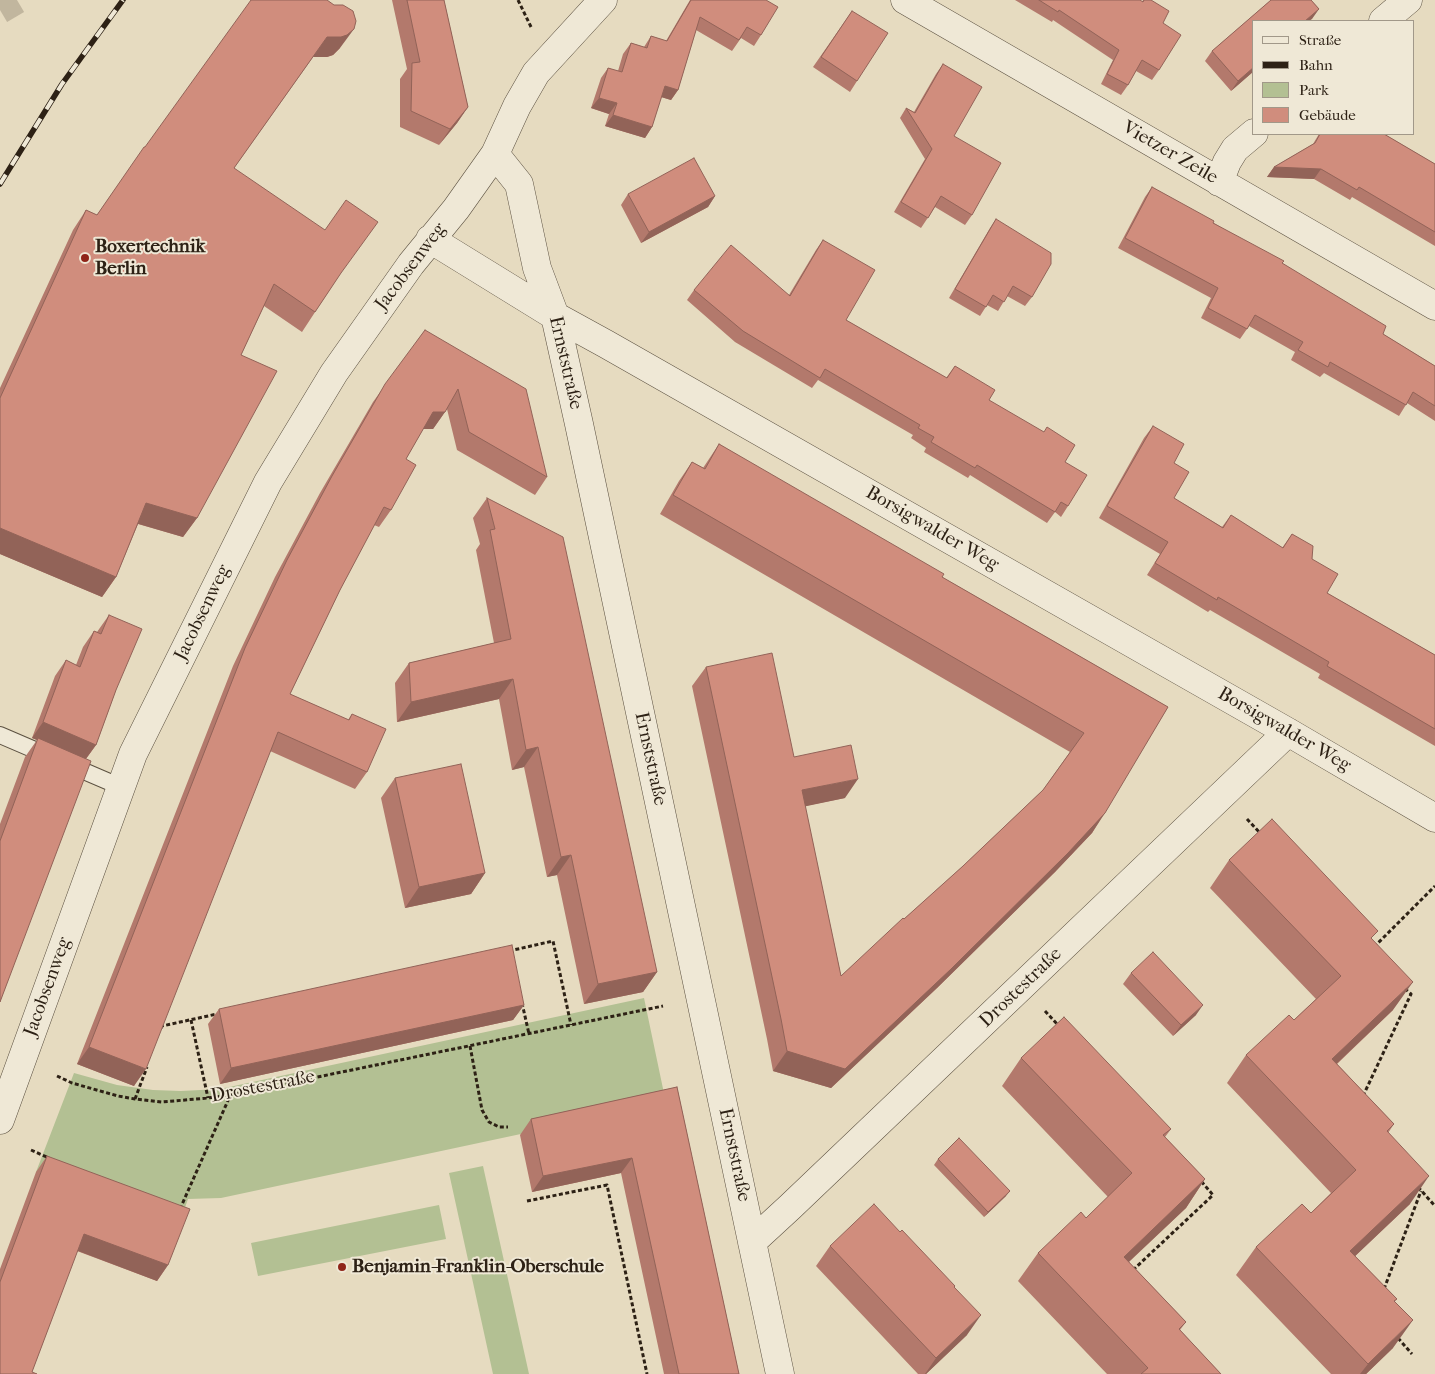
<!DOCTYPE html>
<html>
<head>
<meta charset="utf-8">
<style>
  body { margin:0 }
  #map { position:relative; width:1435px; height:1374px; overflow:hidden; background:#e6dbc0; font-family:"IM FELL French Canon",serif }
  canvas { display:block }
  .legend { position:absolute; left:1252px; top:20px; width:162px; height:115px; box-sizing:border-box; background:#efe8d6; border:1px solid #a19889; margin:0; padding:6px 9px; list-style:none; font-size:15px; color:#2d2115 }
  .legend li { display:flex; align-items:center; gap:10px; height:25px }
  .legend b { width:25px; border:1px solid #a19889 }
</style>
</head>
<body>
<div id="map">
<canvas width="1435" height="1374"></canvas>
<ul class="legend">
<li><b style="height:6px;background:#efe8d6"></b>Straße</li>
<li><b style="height:6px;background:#2d2115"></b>Bahn</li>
<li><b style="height:14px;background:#b3c093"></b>Park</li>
<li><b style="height:14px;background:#d08d7d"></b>Gebäude</li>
</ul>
</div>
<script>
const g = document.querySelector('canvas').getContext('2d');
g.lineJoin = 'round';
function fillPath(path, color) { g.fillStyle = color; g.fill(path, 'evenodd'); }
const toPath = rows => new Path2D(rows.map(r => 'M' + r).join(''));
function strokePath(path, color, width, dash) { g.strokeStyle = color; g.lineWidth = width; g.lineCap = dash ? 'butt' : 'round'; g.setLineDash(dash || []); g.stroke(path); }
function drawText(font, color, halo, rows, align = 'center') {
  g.font = font + ' "IM FELL French Canon",serif'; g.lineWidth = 4; g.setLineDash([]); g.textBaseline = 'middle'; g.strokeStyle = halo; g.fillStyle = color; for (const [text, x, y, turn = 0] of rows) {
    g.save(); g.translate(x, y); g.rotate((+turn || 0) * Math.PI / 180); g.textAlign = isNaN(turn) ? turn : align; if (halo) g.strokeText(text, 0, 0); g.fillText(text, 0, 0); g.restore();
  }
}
fillPath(toPath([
  [644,998,666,1103,221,1198,188,1199,179,1225,36,1172,74,1073,117,1085,153,1090,181,1091,220,1089],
  [483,1166,529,1374,493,1374,449,1173],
  [439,1205,446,1239,258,1276,251,1243]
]), '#b3c093');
strokePath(toPath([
  [0,10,17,0]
]), '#c1b69e', 28, [28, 14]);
const lane = toPath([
  [0,735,121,787]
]);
const street = toPath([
  [905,0,1435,306],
  [1383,21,1408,0],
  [495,154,519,184,537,268,555,316,579,424,780,1374],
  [1219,182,1227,162,1235,149,1254,133],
  [430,239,555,316,606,344,1288,732,1435,818],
  [0,1120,133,754,268,482,334,373,411,264,456,209,495,154,517,106,536,73,603,0],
  [752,1242,790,1207,1288,732]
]);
strokePath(lane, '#5b5040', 18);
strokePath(street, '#5b5040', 29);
strokePath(toPath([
  [518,0,532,29],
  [1247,819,1262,835],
  [1374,947,1435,886],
  [509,951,553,941,571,1025],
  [522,1003,529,1034],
  [1045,1011,1059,1026],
  [191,1020,208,1098],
  [161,1028,162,1026,217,1014],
  [470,1046,482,1110,489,1122,499,1127,508,1127],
  [57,1076,72,1083,118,1096,135,1099,162,1102,208,1098,230,1095,663,1006],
  [1363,1096,1411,994,1404,988],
  [135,1099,147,1067],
  [31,1150,49,1158],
  [1418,1187,1435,1206],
  [527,1201,607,1185,647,1374],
  [180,1209,230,1096],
  [1133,1270,1213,1195,1201,1181],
  [1384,1289,1421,1191],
  [1398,1338,1412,1354]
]), '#2d2115', 3, [4, 2.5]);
strokePath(lane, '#efe8d6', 16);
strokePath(street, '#efe8d6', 28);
const rail = toPath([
  [0,184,62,84,123,0]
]);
strokePath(rail, '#2d2115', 5.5);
strokePath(rail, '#efe8d6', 4, [11]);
fillPath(toPath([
  [392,0,444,0,468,107,457,123,439,145,400,127,400,79,407,69],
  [690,0,766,0,761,35,754,46,741,38,732,51,696,30,678,90,671,100,661,97,652,127,645,138,605,126,609,114,591,108,601,78,608,68,618,71,623,54,631,43,644,47,651,36,666,41],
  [1015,0,1140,0,1142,2,1143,0,1151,0,1163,23,1159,70,1152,80,1136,71,1128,85,1121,95,1101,84,1113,60,1053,20,1052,22],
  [1271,0,1311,0,1319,9,1309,21,1254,21,1254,71,1231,91,1205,61,1212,51],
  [334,5,340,48,333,55,327,57,313,57,234,168,338,277,302,332,264,306,241,355,197,518,183,537,138,524,116,577,102,597,0,554,0,388,73,230,86,210,97,215,145,147],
  [852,11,857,81,850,92,813,67],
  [943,64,954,136,972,215,965,225,935,207,921,228,894,212,925,159,900,118,906,108,914,112,936,74],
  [1319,134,1384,134,1435,164,1435,246,1352,197,1350,200,1314,179,1267,177,1274,167,1313,144],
  [1152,187,1282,263,1383,334,1435,366,1435,421,1407,403,1399,416,1324,373,1320,377,1291,360,1295,352,1249,326,1240,339,1201,318,1211,298,1118,248,1145,197],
  [628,194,715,196,708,207,641,243,621,205],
  [996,219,1032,297,1025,306,1007,296,998,311,987,305,980,316,949,298,990,228],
  [823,240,846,320,946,378,955,366,989,400,1065,462,1068,506,1061,517,1055,512,1047,523,970,475,968,478,924,452,926,448,911,438,913,435,818,380,812,388,735,342,687,300,694,290,789,295,816,250],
  [425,330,547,477,535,495,457,450,447,409,433,429,423,429,406,459,391,510,379,527,374,525,340,590,290,694,348,720,352,714,367,772,355,789,270,751,134,1086,77,1064,233,666,275,577,320,493,373,402],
  [1153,426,1174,463,1174,498,1222,527,1231,515,1282,548,1292,534,1312,559,1327,593,1435,655,1435,746,1318,678,1320,674,1210,610,1208,612,1147,575,1160,554,1099,518,1144,438],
  [719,444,942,577,1168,707,1092,833,1055,872,937,988,831,1088,773,1071,767,1039,692,686,706,667,794,757,845,798,805,806,841,976,963,866,1043,790,1070,752,660,514,679,481,692,462,703,468],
  [487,498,657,972,643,992,584,1004,557,875,547,877,524,767,512,770,499,699,397,722,395,683,409,663,494,643,476,550,480,544,473,518],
  [109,615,116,690,96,745,86,759,0,1002,0,824,25,757,37,740,32,738,55,676,66,660,76,665,83,647,94,631,97,632],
  [395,778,485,873,471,894,405,908,381,798],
  [1229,860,1372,939,1393,1010,1337,1064,1394,1124,1388,1133,1410,1204,1355,1256,1397,1299,1395,1301,1393,1348,1366,1374,1331,1374,1236,1275,1256,1247,1311,1213,1331,1193,1227,1083,1246,1055,1294,1020,1316,999,1210,888],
  [1131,973,1196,1015,1173,1036,1123,984],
  [524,1005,513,1020,220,1084,208,1024,219,1009],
  [1021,1058,1171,1129,1165,1137,1205,1179,1186,1208,1129,1262,1186,1322,1180,1330,1221,1374,1107,1374,1018,1281,1038,1253,1086,1218,1108,1197,1002,1086],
  [677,1087,739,1374,664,1374,621,1173,532,1192,520,1135,531,1119],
  [47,1156,168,1265,157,1281,77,1251,32,1372,0,1374,0,1269,36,1172],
  [938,1159,1006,1196,984,1217,934,1165],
  [830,1246,967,1335,926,1374,918,1374,816,1266]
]), '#b3796c');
fillPath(toPath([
  [1319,9,1312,19,1309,21,1305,21],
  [354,29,340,48,333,55,327,57,313,57,327,37],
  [1254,67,1254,71,1231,91,1238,81],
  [665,86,678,90,671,100,658,96],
  [599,98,617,103,609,114,591,108],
  [468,107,457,123,439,145,450,129],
  [613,115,652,127,645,138,605,126],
  [1274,167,1321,169,1314,179,1267,177],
  [715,196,708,207,641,243,649,232],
  [433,412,445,412,433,429,421,429],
  [146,503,197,518,183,537,132,522],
  [0,528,116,577,102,597,0,554],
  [513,679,499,699,397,722,411,702],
  [43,722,96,745,85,760,38,738,37,740,32,738],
  [538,747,524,767,512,770,526,750],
  [858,779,845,798,788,810,802,790],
  [1105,813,1092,833,1055,872,937,988,831,1088,773,1071,787,1051],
  [571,855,557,875,547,877,561,857],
  [485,873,471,894,405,908,419,887],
  [657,972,643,992,584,1004,598,984],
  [1413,982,1393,1010,1312,1087,1332,1059],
  [524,1005,513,1020,220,1084,231,1068],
  [1203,1005,1196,1015,1173,1036,1181,1025],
  [89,1047,146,1069,134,1086,77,1064],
  [632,1158,621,1173,532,1192,543,1176],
  [1429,1176,1410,1204,1331,1279,1350,1251],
  [1205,1179,1186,1208,1104,1285,1124,1257],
  [1010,1191,1006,1196,984,1217,988,1212],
  [84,1234,168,1265,157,1281,73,1249],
  [981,1315,967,1335,926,1374,925,1374,936,1358],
  [1413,1320,1393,1348,1366,1374,1360,1374,1368,1364]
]), '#926358');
const building = toPath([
  [251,0,327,0,334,5,343,5,353,11,356,21,354,29,347,35,341,37,327,37,234,168,325,230,346,200,378,222,341,273,315,312,274,284,241,355,277,371,197,518,146,503,116,577,0,528,0,398,86,210,97,215,144,147,145,147,251,0],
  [407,0,444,0,468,107,450,129,411,111,412,63,420,62,407,0],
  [691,0,766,0,778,7,761,35,747,27,739,40,700,17,678,90,665,86,652,127,613,115,617,103,599,98,608,68,622,72,631,43,647,48,651,36,667,41,691,0],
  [1039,0,1140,0,1143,2,1144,0,1151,0,1169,11,1163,23,1181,35,1159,70,1142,60,1128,85,1107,74,1119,50,1059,10,1058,12,1039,0],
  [1271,0,1311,0,1319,9,1305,21,1254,21,1254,67,1238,81,1212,51,1271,0],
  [852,11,888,33,857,81,821,57,852,11],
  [943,64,982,87,954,136,1001,163,972,215,941,196,928,218,901,202,932,149,906,108,915,113,943,64],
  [1320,134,1384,134,1435,164,1435,232,1359,187,1357,190,1321,169,1274,167,1315,143,1320,134],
  [694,158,715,196,649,232,628,194,694,158],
  [1152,187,1214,221,1213,223,1284,261,1282,263,1386,326,1383,334,1435,366,1435,406,1413,392,1406,405,1330,362,1328,367,1298,350,1303,342,1255,315,1247,329,1208,308,1218,288,1125,238,1152,187],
  [996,219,1051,253,1051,264,1032,297,1013,286,1004,302,993,295,986,307,955,289,996,219],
  [823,240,875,270,846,320,947,378,955,366,995,390,989,400,1044,432,1047,427,1075,445,1065,462,1087,475,1068,506,1061,502,1055,512,977,465,975,468,931,442,934,437,918,428,920,425,825,369,820,378,743,331,694,290,731,245,790,296,823,240],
  [425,330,526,389,547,477,469,432,458,389,445,412,433,412,406,459,416,465,391,510,384,507,340,590,290,694,349,720,352,714,386,729,367,772,278,732,146,1069,89,1047,245,648,287,560,332,476,385,384,425,330],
  [1153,426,1184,444,1174,463,1189,472,1174,498,1223,528,1231,515,1283,548,1292,534,1313,546,1312,559,1338,574,1327,593,1435,655,1435,729,1327,666,1329,662,1218,597,1217,600,1155,563,1168,542,1107,506,1153,426],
  [719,444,944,574,942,577,1168,707,1105,813,1068,853,951,969,845,1069,787,1051,781,1019,706,667,772,653,794,757,851,745,858,779,802,790,841,976,903,918,904,919,963,866,1043,790,1084,733,673,495,692,462,705,469,719,444],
  [487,498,563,537,657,972,598,984,571,855,561,857,538,747,526,750,513,679,411,702,409,663,511,639,490,530,495,529,487,498],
  [109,615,142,629,116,690,96,745,43,722,66,660,80,667,94,631,101,634,109,615],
  [38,738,91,761,0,1002,0,841,38,738],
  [461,764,485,873,419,887,395,778,461,764],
  [1272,819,1378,931,1371,938,1413,982,1332,1059,1394,1124,1387,1131,1429,1176,1350,1251,1397,1299,1394,1301,1413,1320,1368,1364,1256,1247,1302,1204,1311,1213,1356,1170,1246,1055,1289,1015,1294,1020,1341,976,1229,860,1272,819],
  [512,945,524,1005,231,1068,219,1009,512,945],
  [1153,952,1203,1005,1181,1025,1131,973,1153,952],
  [1064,1017,1171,1129,1163,1135,1205,1179,1124,1257,1186,1322,1179,1329,1221,1374,1141,1374,1148,1368,1038,1253,1081,1212,1086,1218,1132,1173,1021,1058,1064,1017],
  [677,1087,739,1374,679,1374,632,1158,543,1176,531,1119,677,1087],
  [959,1138,1010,1191,988,1212,938,1159,959,1138],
  [47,1156,190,1209,168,1265,84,1234,32,1372,37,1374,0,1374,0,1282,47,1156],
  [874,1204,900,1232,902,1230,955,1286,954,1287,981,1315,936,1358,830,1246,874,1204]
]);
fillPath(building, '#d08d7d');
strokePath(building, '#926358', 1);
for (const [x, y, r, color] of [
  [85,258,5,"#8f2418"],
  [342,1267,5,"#8f2418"]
]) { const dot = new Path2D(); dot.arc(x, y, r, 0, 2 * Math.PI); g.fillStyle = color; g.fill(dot); strokePath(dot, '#efe8d6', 2); }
drawText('19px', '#2d2115', '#efe8d6', [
  ["Vietzer Zeile",1170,153,30],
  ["Jacobsenweg",411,267,-53],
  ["Ernststraße",565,363,77],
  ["Borsigwalder Weg",932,529,30],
  ["Jacobsenweg",203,613,-64],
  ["Borsigwalder Weg",1284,730,30],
  ["Ernststraße",650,759,78],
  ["Jacobsenweg",48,987,-70],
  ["Drostestraße",1021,988,-44],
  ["Drostestraße",263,1087,-11],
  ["Ernststraße",734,1155,78]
]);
drawText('bold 19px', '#2d2115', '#efe8d6', [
  ["Boxertechnik",95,247],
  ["Berlin",95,269],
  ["Benjamin-Franklin-Oberschule",352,1267]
], 'left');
</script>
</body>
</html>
